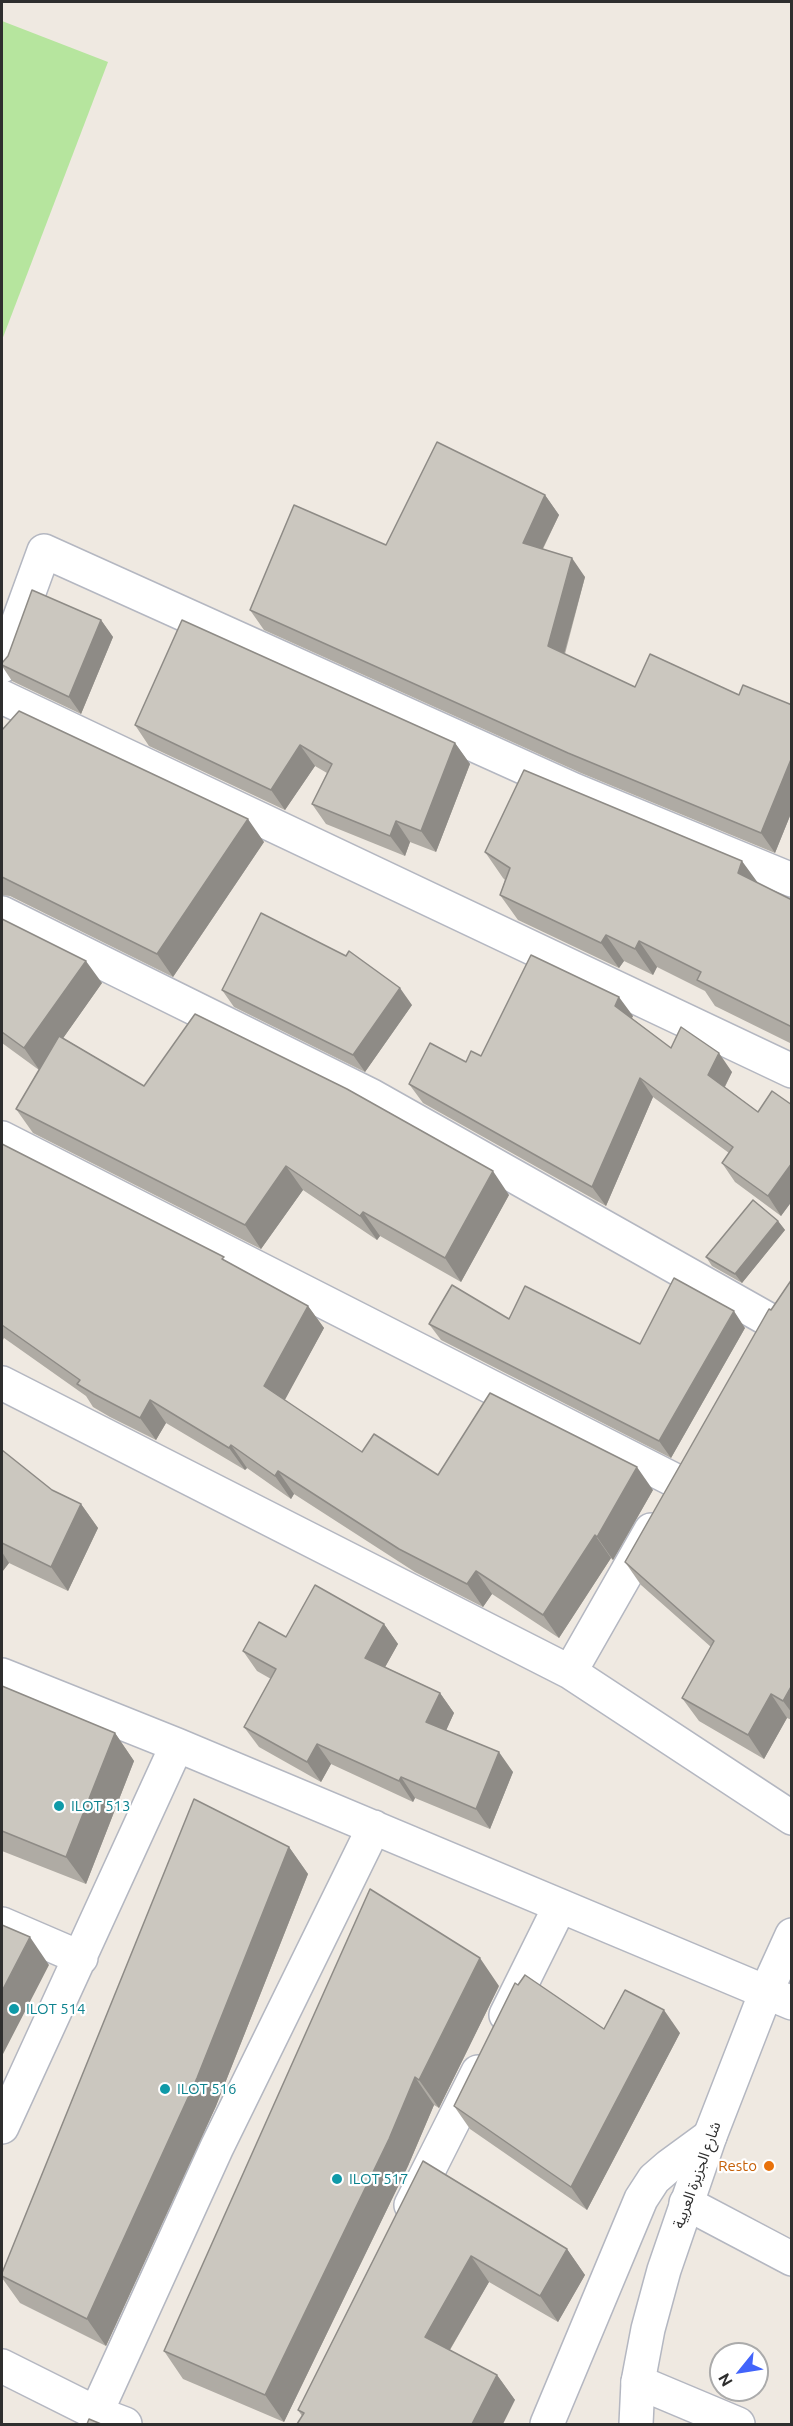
<!DOCTYPE html>
<html>
<head>
<meta charset="utf-8">
<style>
  body { margin:0 }
  #map { position:relative; width:793px; height:2426px; overflow:hidden; background:#efe9e1; font-family:Ubuntu,sans-serif }
  canvas { display:block }
  .frame { position:absolute; inset:0; border:3px solid #2e2e2e; pointer-events:none }
  .north { position:absolute; left:709px; top:2342px; width:60px; height:60px; box-sizing:border-box; background:#fff; border:2px solid #ababab; border-radius:50%; rotate:240deg; font-size:16px; font-weight:700; line-height:24px; text-align:center; color:#2e2e2e }
  .north::after { content:''; display:block; margin:auto; width:21px; height:27px; background:#4264fb; clip-path:polygon(50% 0,100% 100%,50% 72%,0 100%) }
</style>
</head>
<body>
<div id="map">
<canvas width="793" height="2426"></canvas>
<div class="frame"></div>
<div class="north">N</div>
</div>
<script>
const g = document.querySelector('canvas').getContext('2d');
g.lineJoin = 'round';
function fillPath(path, color) { g.fillStyle = color; g.fill(path, 'evenodd'); }
const toPath = rows => new Path2D(rows.map(r => 'M' + r).join(''));
function strokePath(path, color, width, dash) { g.strokeStyle = color; g.lineWidth = width; g.lineCap = dash ? 'butt' : 'round'; g.setLineDash(dash || []); g.stroke(path); }
function drawText(font, color, halo, rows, align = 'center') {
  g.font = font + ' Ubuntu,"Noto Sans Arabic",sans-serif'; g.lineWidth = 4.5; g.setLineDash([]); g.textBaseline = 'middle'; g.strokeStyle = halo; g.fillStyle = color; for (const [text, x, y, turn = 0] of rows) {
    g.save(); g.translate(x, y); g.rotate((+turn || 0) * Math.PI / 180); g.textAlign = isNaN(turn) ? turn : align; if (halo) g.strokeText(text, 0, 0); g.fillText(text, 0, 0); g.restore();
  }
}
fillPath(toPath([
  [2,21,108,62,2,340]
]), '#b6e59e');
const minor = toPath([
  [2,666,44,551,574,790,792,880],
  [2,697,792,1071],
  [2,913,372,1096,771,1321],
  [2,1138,678,1482],
  [2,1383,570,1672,792,1818],
  [570,1672,651,1530],
  [2,1675,177,1745,792,2003],
  [2,1924,81,1958],
  [506,2015,560,1906],
  [2,2127,177,1745],
  [686,2203,792,2259],
  [411,2205,478,2072],
  [2,2366,96,2413,125,2424],
  [638,2382,738,2424],
  [96,2413,217,2147,374,1827],
  [547,2424,641,2199,654,2179,669,2166,710,2136]
]);
const tertiary = toPath([
  [636,2424,638,2382,648,2329,664,2270,710,2136,766,1992,792,1935]
]);
strokePath(minor, '#b4b7c1', 36);
strokePath(tertiary, '#b4b7c1', 36);
strokePath(minor, '#fff', 33);
strokePath(tertiary, '#fff', 33);
fillPath(toPath([
  [545,495,559,515,543,549,585,577,565,654,635,687,739,695,792,705,792,811,775,853,581,773,264,630,250,610,386,545],
  [101,620,113,637,81,714,12,681,2,666,2,663],
  [135,725,455,743,470,764,436,852,410,842,405,856,326,824,312,804,327,773,315,766,285,810,149,746],
  [2,730,264,842,173,977,10,896,2,895],
  [485,852,757,883,792,900,792,1044,715,1006,705,991,657,967,653,975,624,961,619,968,518,920,500,895,505,880,503,878],
  [2,919,102,983,63,1038,144,1086,509,1195,461,1282,380,1236,377,1240,303,1190,261,1249,33,1133,16,1109,39,1070,2,1043],
  [222,990,412,1005,365,1072,234,1007],
  [633,1016,632,1018,671,1048,732,1072,725,1087,758,1112,792,1105,792,1201,781,1216,735,1182,722,1163,729,1153,653,1097,606,1206,423,1103,409,1084,481,1056],
  [2,1144,226,1261,308,1306,324,1328,284,1400,362,1452,438,1475,653,1490,613,1560,611,1558,559,1638,492,1594,483,1607,415,1572,294,1494,291,1499,247,1468,245,1470,166,1423,156,1440,110,1417,93,1407,86,1396,4,1338,2,1342],
  [778,1221,785,1230,742,1283,712,1266,706,1257],
  [792,1279,792,1720,787,1718,764,1759,699,1721,682,1698,711,1647,641,1585,625,1562,771,1310],
  [509,1319,640,1344,745,1328,671,1458,441,1340,429,1324],
  [2,1450,52,1490,81,1504,98,1528,68,1591,9,1563,2,1572],
  [384,1624,398,1644,385,1667,440,1693,454,1713,446,1730,513,1772,490,1829,415,1798,413,1802,331,1764,321,1782,259,1747,244,1727,271,1679,257,1671,243,1651,286,1637],
  [2,1686,115,1733,134,1761,86,1884,2,1851],
  [289,1847,308,1874,216,2106,106,2346,20,2303,2,2278,2,2273],
  [499,1986,439,2108,434,2105,408,2166,284,2422,183,2379,164,2351],
  [604,2029,680,2033,587,2210,470,2129,454,2106],
  [423,2161,567,2249,585,2275,558,2322,489,2282,450,2350,497,2375,515,2400,302,2416,298,2410]
]), '#afaba4');
fillPath(toPath([
  [545,495,559,515,536,562,523,543],
  [572,558,585,577,561,665,548,646],
  [101,620,113,637,81,714,69,697],
  [455,743,470,764,436,852,421,831],
  [300,745,315,766,285,810,271,790],
  [792,757,792,811,775,853,761,833],
  [248,819,264,842,173,977,157,954],
  [396,821,410,842,405,856,390,836],
  [742,861,761,887,738,873],
  [606,935,624,961,619,968,601,943],
  [639,941,657,967,653,975,635,949],
  [86,961,102,983,40,1071,24,1048],
  [400,988,412,1005,365,1072,353,1055],
  [619,997,633,1016,628,1025,615,1006],
  [719,1053,732,1072,721,1094,708,1075],
  [640,1078,653,1097,606,1206,592,1187],
  [792,1163,792,1201,781,1216,768,1196],
  [286,1166,303,1190,261,1249,245,1225],
  [493,1171,509,1195,461,1282,445,1258],
  [363,1212,380,1236,377,1240,360,1216],
  [778,1221,785,1230,742,1283,735,1274],
  [308,1306,324,1328,280,1409,264,1386],
  [734,1311,745,1328,671,1458,659,1441],
  [150,1400,166,1423,156,1440,140,1418],
  [231,1445,247,1468,245,1470,229,1448],
  [637,1467,653,1490,613,1560,597,1537],
  [278,1471,294,1494,291,1499,275,1476],
  [81,1504,98,1528,68,1591,51,1567],
  [595,1535,611,1558,559,1638,543,1615],
  [2,1552,9,1563,2,1572],
  [476,1571,492,1594,483,1607,467,1584],
  [384,1624,398,1644,379,1678,365,1658],
  [792,1685,792,1713,783,1701],
  [440,1693,454,1713,441,1742,426,1722],
  [771,1694,787,1718,764,1759,748,1735],
  [115,1733,134,1761,86,1884,66,1857],
  [317,1744,331,1764,321,1782,307,1762],
  [499,1752,513,1772,490,1829,476,1809],
  [401,1777,415,1798,413,1802,399,1781],
  [289,1847,308,1874,216,2106,106,2346,87,2319],
  [30,1937,49,1965,2,2056,2,1991],
  [480,1958,499,1986,439,2108,419,2080],
  [664,2010,680,2033,587,2210,571,2187],
  [415,2077,434,2105,408,2166,284,2422,265,2395],
  [567,2249,585,2275,558,2322,540,2296],
  [471,2256,489,2282,442,2363,425,2337],
  [497,2375,515,2400,503,2424,472,2424]
]), '#8e8b86');
const building = toPath([
  [437,442,545,495,523,543,572,558,548,646,635,687,650,654,739,695,743,685,792,705,792,757,761,833,568,753,250,610,294,505,386,545,437,442],
  [32,590,101,620,69,697,2,665,2,663,8,656,32,590],
  [182,620,455,743,421,831,396,821,390,836,312,804,332,764,300,745,271,790,135,725,182,620],
  [19,711,248,819,157,954,2,877,2,730,19,711],
  [524,770,742,861,738,873,792,900,792,1027,697,980,701,972,639,941,635,949,606,935,601,943,500,895,510,868,485,852,524,770],
  [261,913,346,956,349,951,400,988,353,1055,222,990,261,913],
  [2,919,86,961,24,1048,2,1032,2,919],
  [531,955,619,997,615,1006,671,1048,681,1027,719,1053,708,1075,758,1112,772,1091,792,1105,792,1163,768,1196,722,1163,733,1147,640,1078,592,1187,409,1084,430,1043,466,1062,471,1051,481,1056,531,955],
  [195,1014,347,1089,493,1171,445,1258,363,1212,360,1216,286,1166,245,1225,16,1109,59,1036,144,1086,195,1014],
  [2,1144,224,1257,222,1259,308,1306,264,1386,362,1452,374,1434,438,1475,490,1393,637,1467,597,1537,595,1535,543,1615,476,1571,467,1584,399,1549,278,1471,275,1476,231,1445,229,1448,150,1400,140,1418,94,1394,77,1384,80,1380,2,1325,2,1144],
  [753,1200,778,1221,735,1274,706,1257,753,1200],
  [674,1278,734,1311,659,1441,429,1324,452,1285,509,1319,525,1286,640,1344,674,1278],
  [792,1279,792,1685,783,1701,771,1694,748,1735,682,1698,714,1641,625,1562,769,1309,771,1310,792,1279],
  [2,1450,52,1490,81,1504,51,1567,2,1543,2,1450],
  [315,1585,384,1624,365,1658,440,1693,426,1722,499,1752,476,1809,401,1777,399,1781,317,1744,307,1762,244,1727,276,1669,243,1651,259,1622,286,1637,315,1585],
  [2,1686,115,1733,66,1857,2,1831,2,1686],
  [194,1799,289,1847,197,2078,87,2319,2,2276,2,2273,194,1799],
  [370,1889,480,1958,419,2080,415,2077,389,2139,265,2395,164,2351,370,1889],
  [2,1925,30,1937,2,1991,2,1925],
  [525,1975,604,2029,625,1990,664,2010,571,2187,454,2106,515,1983,518,1985,525,1975],
  [423,2161,567,2249,540,2296,471,2256,425,2337,497,2375,472,2424,297,2424,304,2413,298,2410,423,2161],
  [89,2419,101,2424,87,2424,89,2419]
]);
fillPath(building, '#cbc7bf');
strokePath(building, '#8e8b86', 1.5);
for (const [x, y, r, color] of [
  [59,1806,6,"#0f9aa8"],
  [14,2009,6,"#0f9aa8"],
  [165,2089,6,"#0f9aa8"],
  [769,2166,6,"#e8710a"],
  [337,2179,6,"#0f9aa8"]
]) { const dot = new Path2D(); dot.arc(x, y, r, 0, 2 * Math.PI); g.fillStyle = color; g.fill(dot); strokePath(dot, '#fff', 2); }
drawText('15px', '#0d838f', '#fff', [
  ["ILOT 513",71,1806],
  ["ILOT 514",26,2009],
  ["ILOT 516",177,2089],
  ["ILOT 517",349,2179]
], 'left');
drawText('15px', '#c56008', '#fff', [
  ["Resto",757,2166]
], 'right');
drawText('15px', '#2e2e2e', '#fff', [
  ["شارع الجزيرة العربية",697,2175,-70]
]);
</script>
</body>
</html>
